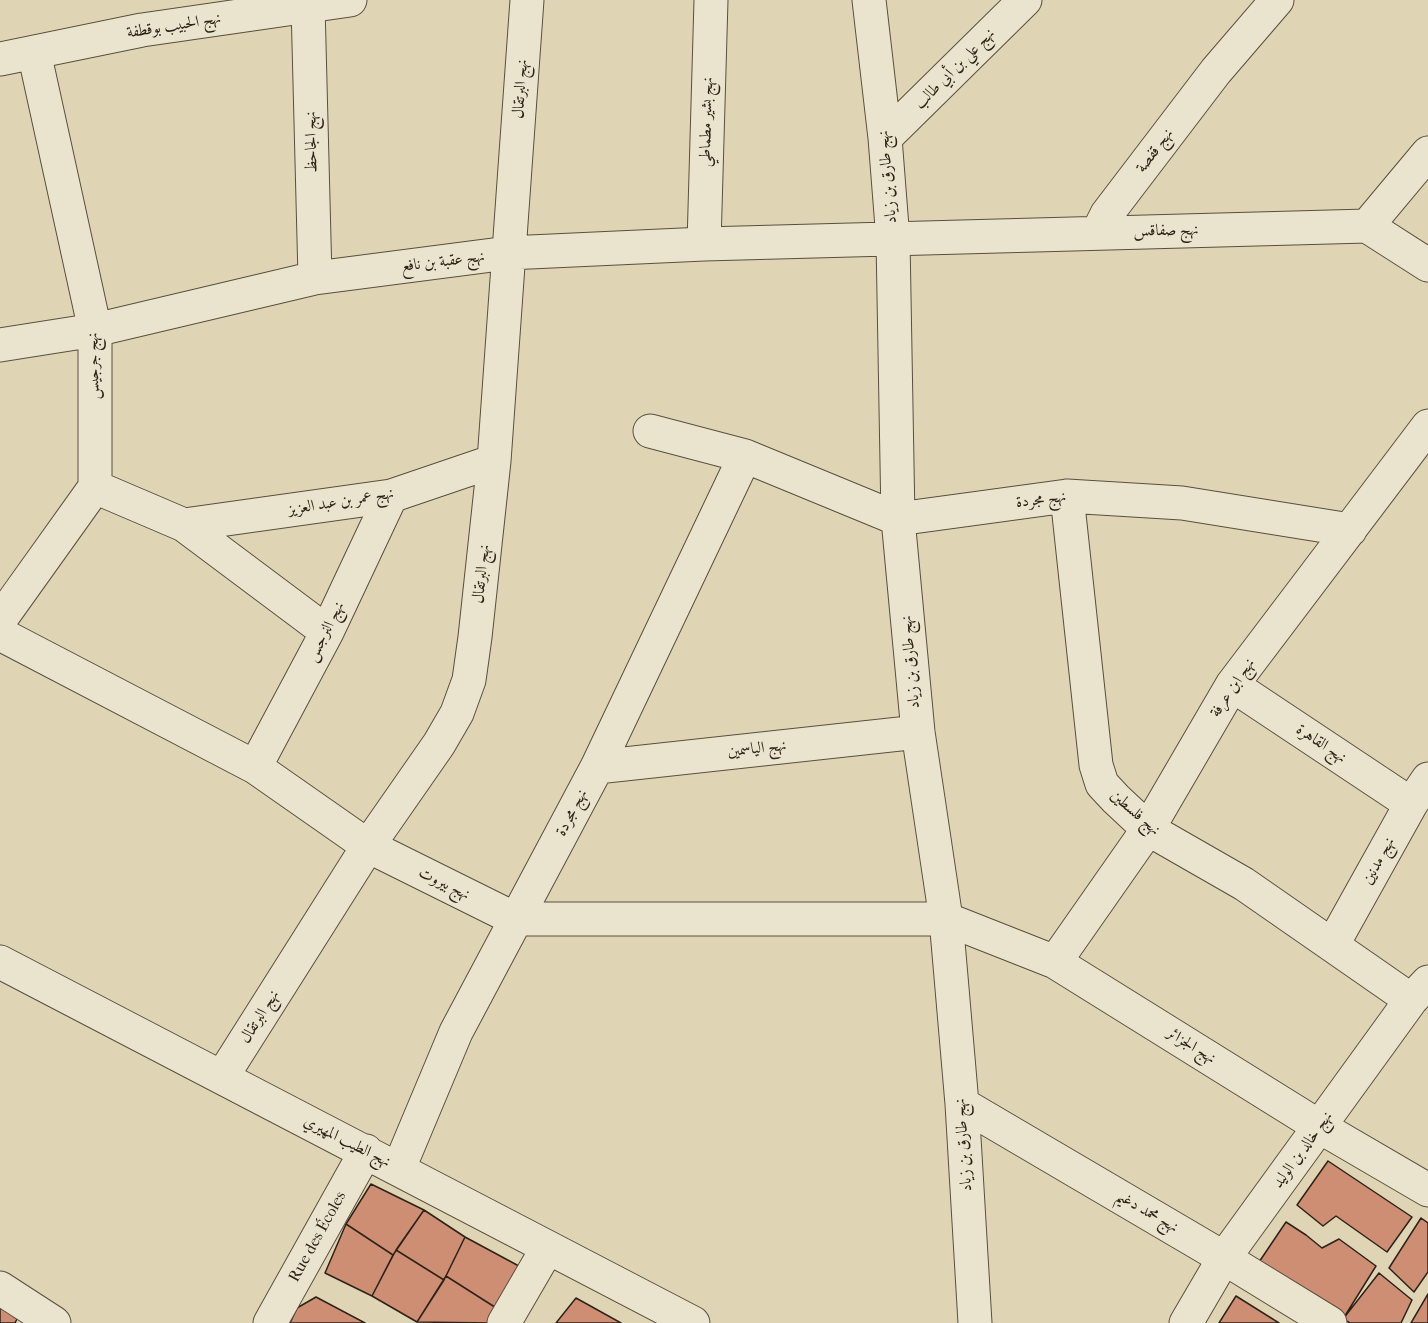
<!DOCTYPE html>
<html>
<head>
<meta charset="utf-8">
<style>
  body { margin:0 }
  canvas { display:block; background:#dfd5b4 }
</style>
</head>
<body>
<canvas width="1428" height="1323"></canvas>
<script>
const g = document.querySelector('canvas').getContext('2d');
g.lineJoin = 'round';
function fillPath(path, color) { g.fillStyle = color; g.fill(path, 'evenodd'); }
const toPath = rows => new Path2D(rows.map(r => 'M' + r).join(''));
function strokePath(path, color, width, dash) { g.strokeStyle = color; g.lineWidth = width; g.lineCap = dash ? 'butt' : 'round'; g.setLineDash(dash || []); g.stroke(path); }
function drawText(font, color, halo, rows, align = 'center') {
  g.font = font + ' "IM FELL French Canon",Amiri,serif'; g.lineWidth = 4.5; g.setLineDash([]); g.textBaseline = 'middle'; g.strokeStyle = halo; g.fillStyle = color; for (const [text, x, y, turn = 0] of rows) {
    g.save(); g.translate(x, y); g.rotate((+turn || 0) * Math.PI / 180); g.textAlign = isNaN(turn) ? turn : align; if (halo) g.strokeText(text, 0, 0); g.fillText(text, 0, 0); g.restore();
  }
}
const building = toPath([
  [1328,1161,1412,1217,1387,1252,1336,1216,1323,1226,1297,1205,1328,1161],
  [371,1184,424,1210,393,1255,346,1224,371,1184],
  [424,1210,465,1237,444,1280,396,1250,424,1210],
  [1421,1218,1428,1223,1428,1272,1414,1292,1389,1268,1421,1218],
  [1286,1222,1306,1235,1322,1248,1339,1239,1376,1266,1343,1319,1255,1268,1286,1222],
  [346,1224,393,1255,372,1296,325,1273,346,1224],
  [465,1237,530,1272,501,1311,446,1276,465,1237],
  [396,1250,444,1280,417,1322,372,1296,396,1250],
  [1379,1273,1412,1300,1401,1323,1350,1323,1343,1319,1379,1273],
  [446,1276,501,1311,492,1323,417,1322,446,1276],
  [1428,1294,1428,1323,1411,1323,1428,1294],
  [1236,1296,1279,1323,1219,1323,1236,1296],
  [316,1297,365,1323,290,1323,297,1308,316,1297],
  [576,1298,621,1323,556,1323,576,1298],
  [0,1306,17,1319,15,1323,0,1323,0,1306]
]);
fillPath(building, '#ce8e74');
strokePath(building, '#2e2217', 1.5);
const minor = toPath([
  [869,0,885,138,893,240,898,519,918,732,946,919,962,1104,975,1323],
  [308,5,315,278],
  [0,59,142,30,350,0],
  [885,138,1025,0],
  [1367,226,1428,153],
  [1098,232,1107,214,1216,71,1277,0],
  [704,244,711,0],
  [0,345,95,330,315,278,508,253,704,244,1367,226,1428,265],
  [650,431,745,456],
  [95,487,184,525,327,632],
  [1067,496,1096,765,1102,784,1116,799,1148,829,1244,884,1411,1000],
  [184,525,391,496,494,461],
  [0,620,95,487,95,330,34,52],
  [0,634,255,767,368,846,515,919,946,919,1055,962,1320,1127,1428,1190],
  [1232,685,1411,804],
  [255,767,327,632,391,496],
  [597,767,918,732],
  [1333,944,1411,804,1428,779],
  [0,962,693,1323],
  [1055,962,1148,829,1232,685,1428,426],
  [222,1077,368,846,439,744,457,713,469,680,475,637,494,461,527,0],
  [962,1104,1224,1258,1330,1323],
  [399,1168,456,1032,597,767,745,456,898,519,1067,496,1182,503,1350,530],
  [0,1288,54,1323],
  [270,1323,366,1151],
  [504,1323,547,1249],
  [1186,1323,1224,1258,1411,1000,1428,982]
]);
strokePath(minor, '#5a4f3e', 35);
strokePath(minor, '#eae4ce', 33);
drawText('16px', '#2e2217', '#eae4ce', [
  ["نهج الحبيب بوقطفة",174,26,-9],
  ["نهج علي بن أبي طالب",955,69,-45],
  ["نهج البرتقال",521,89,-86],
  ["نهج بشير مطماطي",707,122,-88],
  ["نهج الجاحظ",312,142,-91],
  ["نهج قفصة",1155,151,-53],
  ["نهج طارق بن زياد",888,177,-95],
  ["نهج صفاقس",1166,231,-1],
  ["نهج عقبة بن نافع",443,262,-7],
  ["نهج جرجيس",94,366,-91],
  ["نهج مجردة",1041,500,-7],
  ["نهج عمر بن عبد العزيز",341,502,-9],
  ["نهج البرتقال",482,574,-84],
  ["نهج النرجس",326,632,-63],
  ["نهج طارق بن زياد",911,662,-95],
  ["نهج ابن عرفة",1233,688,-56],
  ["نهج القاهرة",1321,744,34],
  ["نهج الياسمين",757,749,-6],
  ["نهج مجردة",572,813,-62],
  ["نهج فلسطين",1135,813,41],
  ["نهج مدنين",1379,861,-61],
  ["نهج بيروت",444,884,26],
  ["نهج البرتقال",260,1017,-58],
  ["نهج الجزائر",1191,1046,32],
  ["نهج الطيب المهيري",347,1142,27],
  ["نهج طارق بن زياد",964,1145,-94],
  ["نهج خالد بن الوليد",1303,1150,-54],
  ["نهج محمد دغيم",1147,1212,30],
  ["Rue des Écoles",318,1237,-61]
]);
</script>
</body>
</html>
